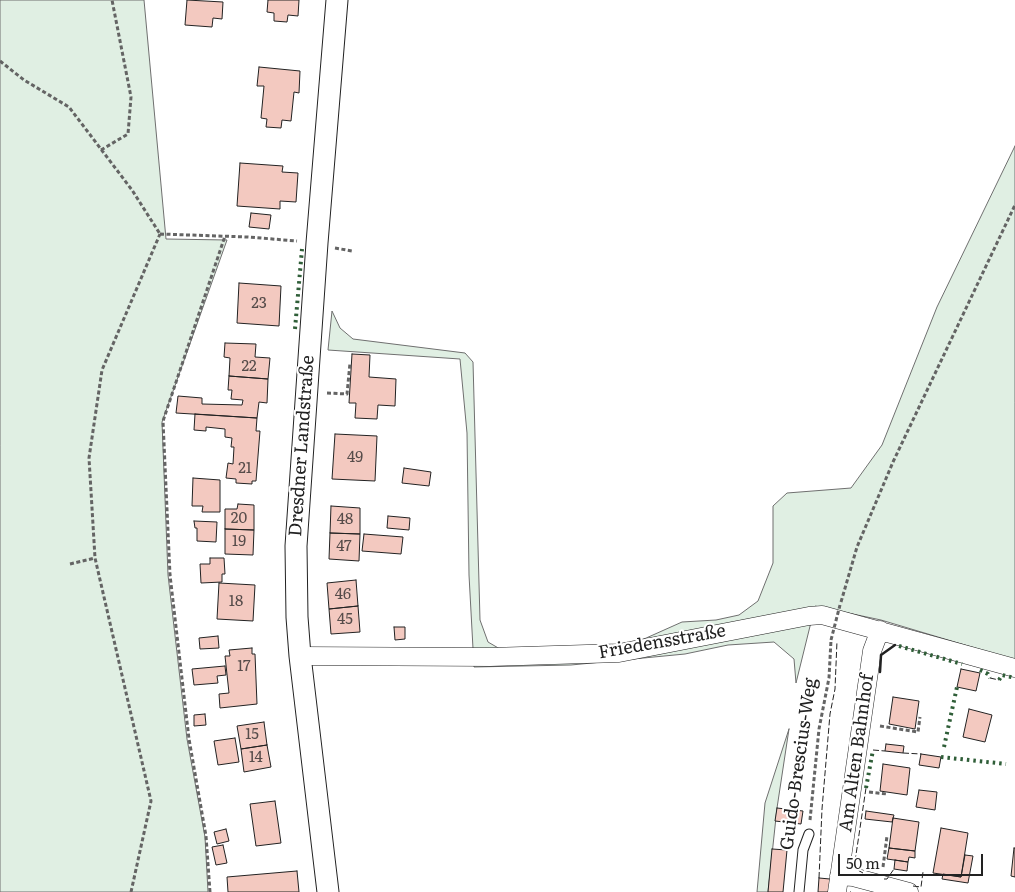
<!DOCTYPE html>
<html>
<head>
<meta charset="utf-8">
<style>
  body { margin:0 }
  #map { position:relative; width:1015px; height:892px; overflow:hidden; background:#fff; font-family:Literata,serif }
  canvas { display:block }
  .scale { position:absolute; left:838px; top:854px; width:145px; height:22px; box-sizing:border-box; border:2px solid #222; border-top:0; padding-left:6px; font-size:15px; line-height:18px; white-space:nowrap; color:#222; -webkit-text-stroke:4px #fff; paint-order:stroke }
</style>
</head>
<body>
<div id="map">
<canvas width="1015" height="892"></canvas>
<div class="scale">50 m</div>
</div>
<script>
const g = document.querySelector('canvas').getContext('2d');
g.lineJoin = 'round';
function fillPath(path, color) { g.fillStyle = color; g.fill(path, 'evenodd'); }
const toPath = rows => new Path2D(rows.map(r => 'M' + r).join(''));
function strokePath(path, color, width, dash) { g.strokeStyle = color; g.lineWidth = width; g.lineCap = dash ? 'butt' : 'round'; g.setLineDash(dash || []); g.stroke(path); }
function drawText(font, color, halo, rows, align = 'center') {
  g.font = font + ' Literata,serif'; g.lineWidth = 4; g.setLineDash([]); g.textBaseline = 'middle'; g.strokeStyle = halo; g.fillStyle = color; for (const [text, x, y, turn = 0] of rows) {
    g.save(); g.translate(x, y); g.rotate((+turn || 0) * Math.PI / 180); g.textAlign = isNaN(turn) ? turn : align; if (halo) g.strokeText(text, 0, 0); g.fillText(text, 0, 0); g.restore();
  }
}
const green = toPath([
  [0,0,144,0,166,239,227,240,162,422,168,575,187,739,205,837,208,892,0,892,0,0],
  [1015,146,1015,660,881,620,815,606,796,683,794,659,774,642,728,645,685,654,571,665,474,667,469,575,467,433,460,359,328,350,332,311,340,328,353,339,465,353,473,362,480,620,488,642,500,649,574,649,635,643,682,622,716,620,739,615,758,601,773,563,773,506,787,493,851,488,882,445,937,307,1015,146],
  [789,729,777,808,768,892,757,892,765,803,789,729]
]);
fillPath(green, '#e0efe3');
strokePath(green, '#6f6f6f', 1);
const building = toPath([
  [187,0,223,2,222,19,213,18,212,27,185,25,187,0],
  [268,0,299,0,298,16,288,15,287,22,274,21,274,13,267,12,268,0],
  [259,67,300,71,299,93,294,92,291,121,282,120,281,128,266,127,267,119,261,118,264,86,257,86,259,67],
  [240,163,283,166,282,172,298,173,296,202,280,201,280,209,237,206,240,163],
  [251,213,271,215,269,229,249,227,251,213],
  [239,283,281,286,279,326,237,323,239,283],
  [225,343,256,344,255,357,270,358,268,379,229,376,230,358,224,357,225,343],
  [352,354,370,355,369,377,396,379,395,406,378,405,377,419,355,418,356,403,349,403,352,354],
  [229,376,268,379,267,403,259,402,257,418,176,413,178,396,202,398,202,404,242,405,243,400,231,399,232,390,228,390,229,376],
  [195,414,257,418,256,431,260,431,256,481,252,481,252,484,236,483,236,479,226,478,228,463,233,464,234,447,231,447,232,438,225,437,225,429,206,427,206,431,194,430,195,414],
  [335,434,377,436,375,481,332,479,335,434],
  [404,468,431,472,429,486,402,483,404,468],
  [193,478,220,480,220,512,202,512,203,506,192,506,193,478],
  [238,504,254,505,254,530,225,529,225,509,237,509,238,504],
  [331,506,360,508,360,534,330,533,331,506],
  [388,516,410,518,409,530,387,528,388,516],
  [194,521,217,522,216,542,197,541,197,528,195,528,194,521],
  [225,529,254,530,253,555,225,554,225,529],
  [330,533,360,534,359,561,329,559,330,533],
  [364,534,403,537,401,554,362,551,364,534],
  [210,558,224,558,225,574,222,574,222,582,201,583,200,564,210,564,210,558],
  [356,580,358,606,329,609,327,583,356,580],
  [219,583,255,585,253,621,217,619,219,583],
  [358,606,360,632,331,634,329,609,358,606],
  [394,627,405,627,405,639,395,640,394,627],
  [218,636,219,648,200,649,199,638,218,636],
  [252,648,252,654,255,654,257,704,220,708,219,694,229,693,225,656,230,656,229,650,252,648],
  [225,666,226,675,217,676,218,683,194,685,192,669,225,666],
  [961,669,980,673,976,691,957,687,961,669],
  [893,697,919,701,915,729,889,724,893,697],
  [969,709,992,715,985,742,963,737,969,709],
  [205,714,206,725,194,726,194,715,205,714],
  [264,722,267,745,241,749,237,726,264,722],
  [235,738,239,762,218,765,214,741,235,738],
  [886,744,904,746,903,753,885,751,886,744],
  [267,745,271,767,244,772,241,749,267,745],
  [921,754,941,757,939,768,919,765,921,754],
  [883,764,910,768,907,795,880,791,883,764],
  [919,790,937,792,935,810,916,807,919,790],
  [275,801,281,843,256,846,250,804,275,801],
  [777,808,803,811,801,824,775,821,777,808],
  [866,811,894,815,892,822,865,819,866,811],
  [893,818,919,822,915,851,889,848,893,818],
  [941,828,968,833,961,877,933,873,941,828],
  [226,829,229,841,217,844,214,832,226,829],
  [223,845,227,863,216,865,212,847,223,845],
  [889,848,915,851,915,858,909,857,908,862,887,859,889,848],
  [1014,848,1015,848,1015,877,1011,876,1014,848],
  [772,849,787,850,783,892,768,892,772,849],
  [965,855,973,856,968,883,942,879,943,874,961,877,965,855],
  [895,860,908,862,907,871,894,869,895,860],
  [297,871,299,892,228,892,227,877,297,871],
  [819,878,830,879,829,892,818,892,819,878]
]);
fillPath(building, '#f3c9c0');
strokePath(building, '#222', 1);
const service = toPath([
  [799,892,803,850,809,834]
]);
const minor = toPath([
  [300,656,490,657,619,653,809,616,822,615,1015,668],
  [839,876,853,877,909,892],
  [837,892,872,651,880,630]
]);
const tertiary = toPath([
  [328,892,300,656,297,617,296,546,317,243,337,0]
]);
strokePath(service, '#222', 11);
strokePath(minor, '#222', 19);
strokePath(tertiary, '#222', 23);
strokePath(toPath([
  [0,61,24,80,69,107,132,190,160,234],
  [101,150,128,134,131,97,112,0],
  [160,234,248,237,297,241],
  [335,248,352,251],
  [327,393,347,394,350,363],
  [70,564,95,558],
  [841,602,857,547,893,462,1015,205],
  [880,726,918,732,920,717],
  [869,792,887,794],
  [810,820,819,729,829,678,831,640],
  [883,867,887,836],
  [131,892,151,801,95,558,89,458,102,370,160,234],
  [210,892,206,836,189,739,170,575,163,421,225,236]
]), '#646464', 3, [4, 2.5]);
strokePath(service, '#fff', 9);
strokePath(minor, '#fff', 18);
strokePath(tertiary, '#fff', 21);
strokePath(toPath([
  [831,640,840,605]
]), '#646464', 3, [4, 2.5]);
strokePath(toPath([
  [295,329,302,249],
  [899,646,962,664],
  [980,670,988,674,990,678],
  [999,680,1002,675,1015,678],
  [944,747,957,687],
  [941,757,1006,764],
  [866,788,873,750]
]), '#2f5e38', 4, [2.5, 4]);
strokePath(toPath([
  [990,678,999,680],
  [873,750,885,751],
  [903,753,921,754],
  [863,873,854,868,866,788],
  [819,878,822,809,830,714,835,689,837,641],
  [884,879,887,879,894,869],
  [913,886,921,887,923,872],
  [850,892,851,892]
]), '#222', 1, [6, 2.5]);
strokePath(toPath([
  [880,672,881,655,895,645]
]), '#222', 2.5);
drawText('15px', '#564c4a', null, [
  ["23",259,304],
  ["22",249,367],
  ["49",355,458],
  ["21",245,469],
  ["20",239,519],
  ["48",345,520],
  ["19",239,542],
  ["47",344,547],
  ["46",343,595],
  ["18",236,602],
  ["45",345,620],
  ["17",244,667],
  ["15",252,735],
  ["14",256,758]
]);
drawText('18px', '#222', '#fff', [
  ["Dresdner Landstraße",302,446,-86],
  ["Friedensstraße",662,642,-10],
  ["Am Alten Bahnhof",857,753,-82],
  ["Guido-Brescius-Weg",799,764,-82]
]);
</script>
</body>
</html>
